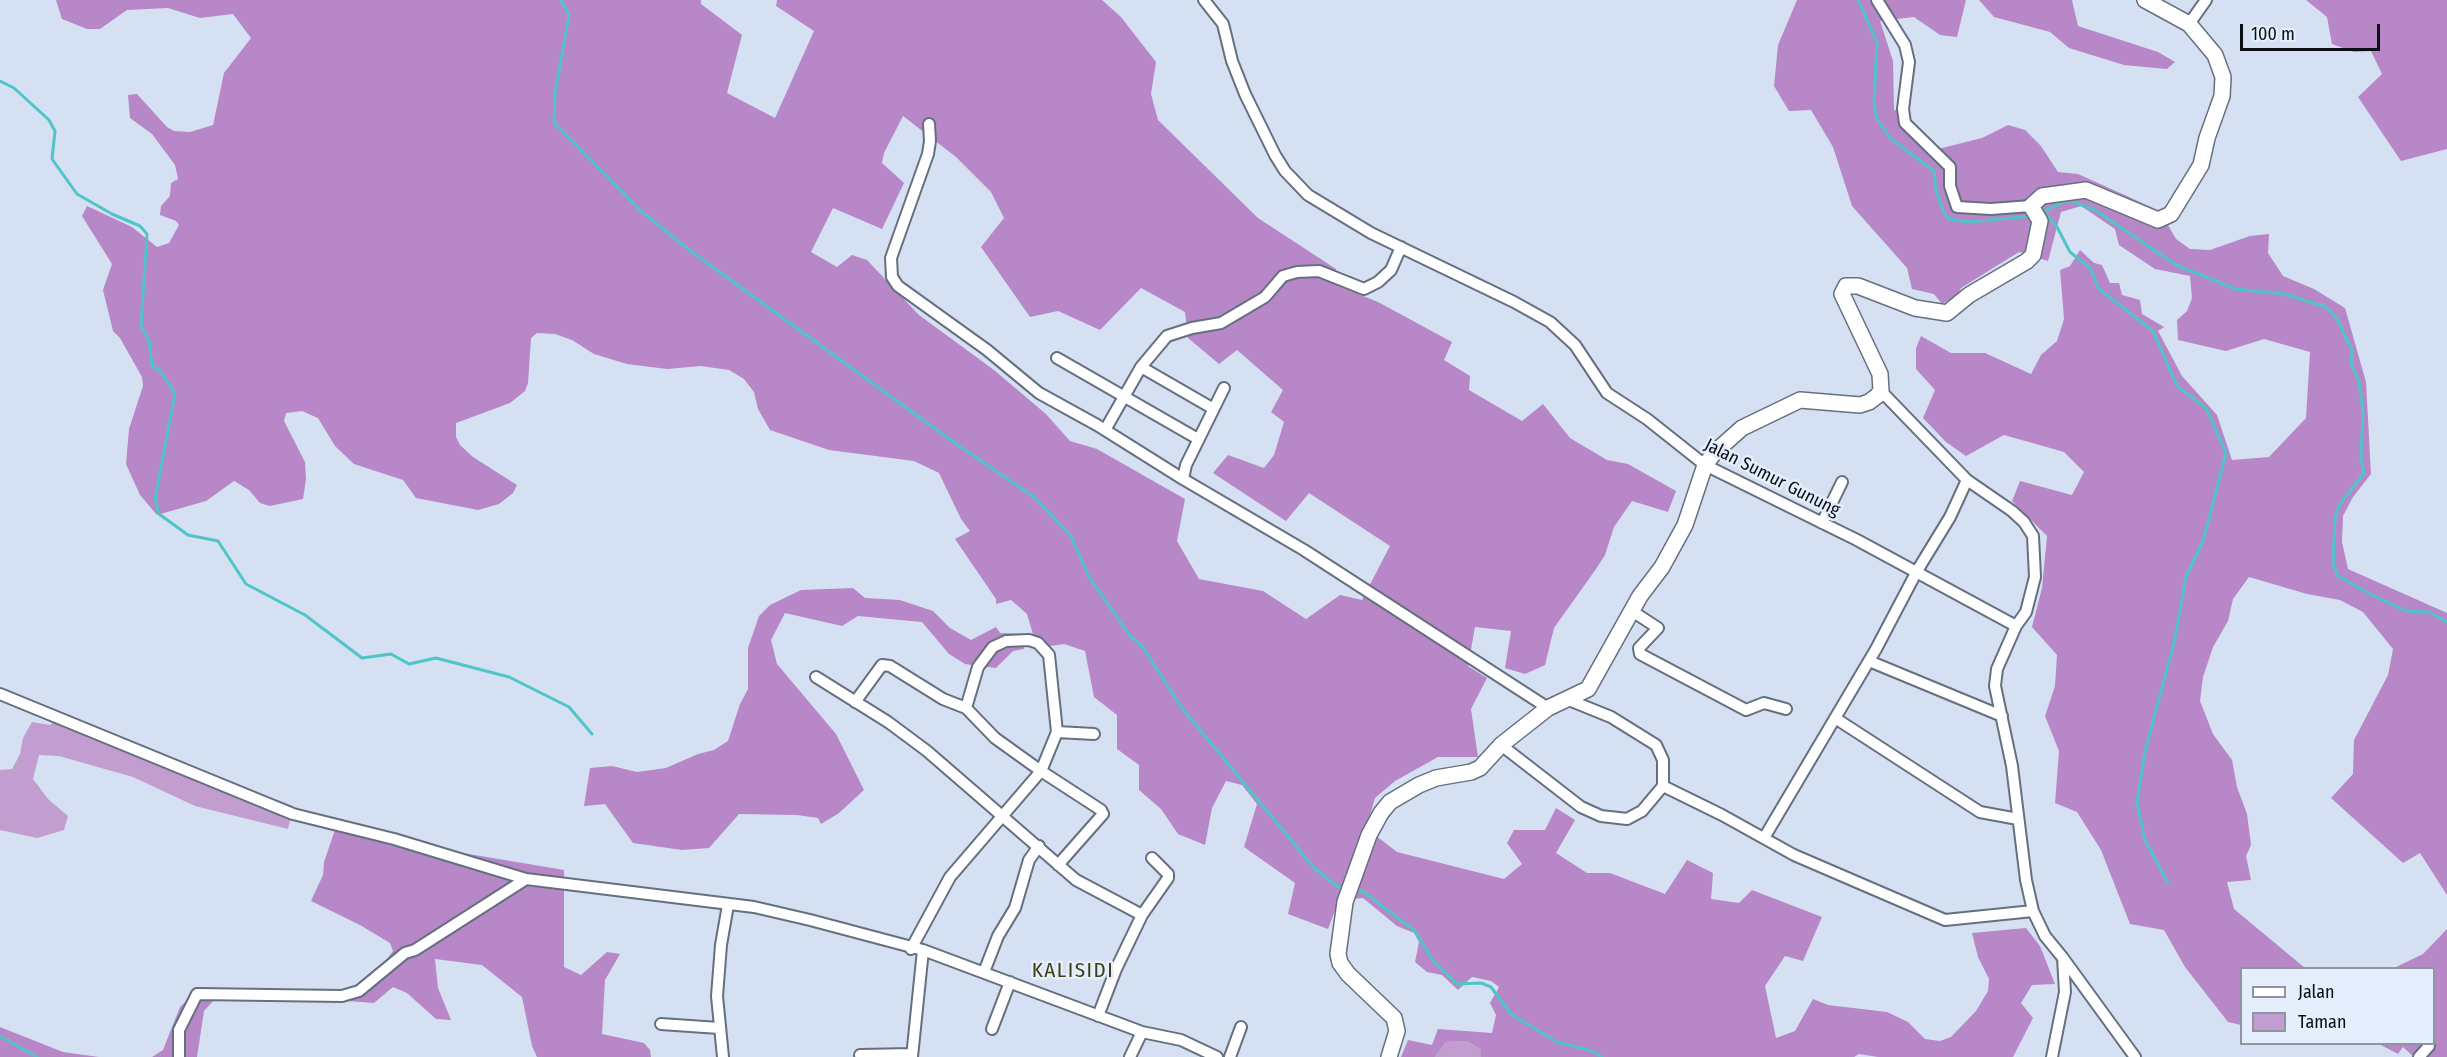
<!DOCTYPE html>
<html>
<head>
<meta charset="utf-8">
<style>
  body { margin:0 }
  #map { position:relative; width:2447px; height:1057px; overflow:hidden; background:#d5e1f2; font-family:"Fira Sans Condensed",sans-serif }
  canvas { display:block }
  .legend { position:absolute; left:2240px; top:967px; width:195px; height:78px; box-sizing:border-box; background:#e4eefc; border:2px solid #8e95a0; margin:0; padding:8px 10px; list-style:none; font-size:18px; color:#0c1015 }
  .legend li { display:flex; align-items:center; gap:12px; height:30px }
  .legend b { width:30px; border:2px solid #8e95a0 }
  .scale { position:absolute; left:2240px; top:24px; width:140px; height:27px; box-sizing:border-box; border:3px solid #0c1015; border-top:0; padding-left:8px; font-size:18px; line-height:21px; white-space:nowrap; color:#0c1015; -webkit-text-stroke:4px #e4eefc; paint-order:stroke }
</style>
</head>
<body>
<div id="map">
<canvas width="2447" height="1057"></canvas>
<ul class="legend">
<li><b style="height:8px;background:#fff"></b>Jalan</li>
<li><b style="height:16px;background:#c29dcf"></b>Taman</li>
</ul>
<div class="scale">100 m</div>
</div>
<script>
const g = document.querySelector('canvas').getContext('2d');
g.lineJoin = 'round';
function fillPath(path, color) { g.fillStyle = color; g.fill(path, 'evenodd'); }
const toPath = rows => new Path2D(rows.map(r => 'M' + r).join(''));
function strokePath(path, color, width, dash) { g.strokeStyle = color; g.lineWidth = width; g.lineCap = dash ? 'butt' : 'round'; g.setLineDash(dash || []); g.stroke(path); }
function drawText(font, color, halo, rows, align = 'center') {
  g.font = font + ' "Fira Sans Condensed",sans-serif'; g.lineWidth = 5; g.setLineDash([]); g.textBaseline = 'middle'; g.strokeStyle = halo; g.fillStyle = color; for (const [text, x, y, turn = 0] of rows) {
    g.save(); g.translate(x, y); g.rotate((+turn || 0) * Math.PI / 180); g.textAlign = isNaN(turn) ? turn : align; if (halo) g.strokeText(text, 0, 0); g.fillText(text, 0, 0); g.restore();
  }
}
fillPath(toPath([
  [60,716,293,806,288,829,195,806,133,777,59,756,39,755,33,779,48,799,68,816,64,830,37,838,0,830,0,770,12,769,20,754,23,738,32,722,50,725],
  [1467,1041,1481,1050,1481,1057,1435,1057,1446,1042]
]), '#c29dcf');
fillPath(toPath([
  [56,0,701,0,701,4,742,35,727,93,775,118,814,31,776,6,777,0,1102,0,1121,17,1156,62,1151,94,1158,120,1258,218,1336,269,1338,286,1378,302,1452,342,1444,360,1470,376,1469,390,1522,421,1543,404,1570,438,1607,460,1628,464,1676,491,1668,512,1632,501,1614,527,1605,555,1596,569,1554,628,1545,665,1525,674,1505,668,1511,631,1475,627,1468,666,1487,678,1471,709,1478,757,1438,757,1395,781,1375,798,1366,828,1397,852,1504,879,1522,864,1507,843,1514,830,1545,830,1556,808,1575,820,1556,853,1587,873,1610,873,1665,894,1687,860,1713,873,1711,899,1739,903,1752,890,1822,917,1803,961,1785,956,1765,986,1776,1038,1795,1031,1813,999,1828,1005,1887,1012,1908,1022,1925,1039,1940,1041,1951,1037,1976,1011,1988,991,1989,979,1978,957,1972,933,2026,928,2040,946,2055,984,2032,985,2021,1003,2033,1018,2013,1057,1878,1057,1859,1054,1854,1057,1481,1057,1481,1050,1467,1041,1446,1042,1435,1057,1401,1057,1408,1040,1432,1045,1438,1029,1492,1033,1496,1015,1490,1003,1499,987,1491,981,1472,977,1458,990,1442,975,1427,972,1415,962,1419,942,1414,933,1397,926,1363,898,1339,900,1328,929,1288,914,1295,883,1244,847,1257,804,1242,785,1226,781,1212,808,1205,845,1178,834,1161,809,1139,790,1139,765,1117,749,1117,715,1094,697,1085,651,1064,644,1037,648,1027,614,1011,600,996,604,996,599,955,539,970,531,961,519,939,473,914,461,829,450,770,430,758,409,754,392,744,379,729,370,701,366,667,369,627,364,594,354,572,340,555,334,537,333,531,338,528,383,525,391,510,403,456,423,456,437,460,445,473,457,517,485,513,493,499,504,478,510,416,498,403,480,354,464,335,446,318,418,302,411,286,413,284,421,305,462,306,479,303,499,270,506,260,503,249,490,234,481,206,501,157,515,140,495,126,464,129,429,143,386,142,377,120,338,113,331,103,290,112,264,82,216,87,206,132,227,157,247,169,243,179,225,176,221,160,215,161,206,170,196,171,183,178,179,175,165,152,134,130,118,128,95,137,94,167,127,174,131,190,132,213,125,224,73,251,38,233,14,200,18,168,8,127,10,100,29,87,29,62,19],
  [903,116,956,157,991,192,1004,218,981,247,1030,317,1058,311,1100,330,1141,288,1185,312,1188,338,1219,364,1237,350,1283,390,1271,412,1284,422,1274,455,1264,468,1228,455,1213,473,1286,521,1309,493,1390,546,1362,600,1340,595,1306,619,1263,591,1199,579,1177,541,1185,499,1097,449,1070,441,1046,414,994,370,919,315,867,260,852,255,837,267,811,252,833,208,882,229,904,183,882,163,884,153],
  [1797,0,1966,0,1957,37,1940,35,1914,17,1880,21,1893,61,1894,109,1938,149,1982,138,2008,125,2025,130,2041,146,2058,172,2078,174,2160,211,2176,239,2190,249,2210,250,2250,236,2269,234,2268,253,2283,276,2314,289,2345,308,2366,382,2371,474,2353,497,2343,516,2342,542,2348,569,2447,613,2447,895,2420,853,2403,863,2331,798,2353,774,2354,740,2388,675,2393,649,2363,612,2340,600,2307,594,2249,577,2233,599,2228,621,2213,647,2203,677,2200,701,2213,734,2232,760,2237,787,2247,814,2251,845,2246,856,2251,880,2227,882,2234,909,2305,968,2242,968,2241,1025,2228,1022,2185,967,2164,930,2130,924,2101,850,2077,812,2055,803,2059,751,2045,716,2055,686,2057,655,2032,627,2042,588,2047,536,2012,501,2020,481,2072,495,2084,472,2064,452,2004,435,1966,456,1946,442,1923,418,1935,390,1916,369,1916,348,1921,336,1951,353,1985,353,2031,374,2041,355,2057,341,2064,319,2060,270,2070,266,2080,250,2094,263,2102,265,2110,283,2119,283,2122,295,2140,300,2142,314,2164,327,2158,331,2182,376,2217,415,2232,460,2269,457,2306,418,2310,352,2264,339,2226,351,2178,340,2177,320,2187,311,2192,298,2190,276,2155,269,2119,245,2115,229,2081,206,2061,212,2048,261,2019,252,1961,288,1957,295,1942,304,1934,294,1912,289,1907,268,1852,206,1833,147,1811,110,1789,111,1774,86,1778,45],
  [1979,0,2072,0,2078,26,2158,52,2175,62,2167,69,2124,65,2069,48,2050,32,1994,17],
  [2306,0,2447,0,2447,149,2401,161,2358,97,2382,74,2371,51,2354,52,2332,44,2327,17],
  [853,588,865,598,900,600,933,611,950,628,971,640,996,627,1000,633,1022,634,1024,649,1013,651,996,668,965,664,949,654,922,622,858,616,842,626,785,613,771,640,777,664,836,734,864,790,839,813,821,824,818,818,797,815,739,814,709,848,682,850,633,843,605,804,584,806,590,768,612,766,637,772,666,768,698,754,714,750,728,741,740,704,748,689,748,648,759,616,770,605,801,590],
  [338,821,439,849,564,870,564,967,581,975,607,952,620,954,605,980,602,1034,644,1043,650,1050,651,1057,537,1057,532,1046,522,997,482,965,435,959,438,988,451,1020,436,1019,407,993,393,987,374,1003,347,1001,339,992,357,987,375,975,393,951,390,943,360,925,311,901,323,875,324,862],
  [2447,929,2447,1057,2414,1057,2403,1047,2398,1054,2379,1044,2434,1044,2434,968,2394,968,2423,954],
  [201,987,214,988,215,999,204,1011,197,1057,152,1057,163,1050,180,1007],
  [0,1027,63,1052,99,1057,0,1057]
]), '#b787c7');
strokePath(toPath([
  [561,0,569,15,555,93,554,123,641,211,688,249,952,441,1034,497,1071,536,1089,577,1130,636,1142,646,1182,708,1314,868,1338,887,1345,889],
  [1858,0,1877,42,1874,104,1877,119,1890,138,1934,171,1936,190,1943,211,1949,219,1968,222,2031,216],
  [0,81,14,88,49,120,55,131,52,159,77,194,112,214,140,226,147,234,141,326,149,340,152,365,162,373,175,393,155,499,159,514,188,535,218,541,246,584,305,615,362,658,391,654,409,664,436,658,509,677,569,707,592,734],
  [2044,212,2057,227,2070,252,2090,268,2099,289,2153,331,2177,386,2206,408,2226,453,2203,541,2186,577,2174,643,2145,751,2137,803,2145,840,2168,883],
  [2040,213,2068,200,2095,210,2176,265,2236,289,2284,294,2326,307,2337,319,2352,350,2351,363,2359,382,2363,413,2361,459,2364,473,2340,504,2335,516,2333,564,2338,576,2370,594,2406,611,2429,612,2447,622],
  [1354,890,1364,892,1415,931,1433,961,1457,984,1481,983,1491,987,1511,1014,1557,1042,1592,1051,1602,1057],
  [0,1036,37,1057]
]), '#4fc5c7', 3);
const street = toPath([
  [1204,0,1223,24,1232,61,1245,94,1275,155,1285,171,1308,195,1371,233,1514,302,1550,322,1575,345,1607,393,1647,419,1705,465,1857,540,2016,626,1997,669,1995,686,2012,766,2026,880,2033,911,2045,936,2063,958,2065,992,2052,1057],
  [1877,0,1905,45,1909,62,1903,109,1905,123,1950,167,1950,186,1957,207,1991,209,2031,206],
  [2189,24,2206,0],
  [929,124,930,141,928,154,891,258,892,277,898,286,987,350,1039,393,1097,425,1183,479],
  [1057,358,1198,439],
  [1141,367,1212,408],
  [1224,388,1186,465,1183,479,1304,550,1548,708],
  [1105,430,1141,367,1167,336,1192,328,1221,323,1265,297,1283,276,1297,272,1319,271,1364,289,1378,282,1391,270,1401,247],
  [1967,480,2012,511,2024,522,2033,536,2035,577,2026,612,2016,626],
  [1822,523,1842,482],
  [1632,611,1658,628,1639,648,1640,654,1746,710,1764,703,1786,709],
  [1869,661,2002,716],
  [816,677,888,722,927,751,1076,880,1142,915],
  [0,694,293,814,394,839,526,879,754,907,810,920,923,950,1142,1032,1181,1040,1217,1057],
  [1569,700,1611,717,1656,745,1663,760,1663,786],
  [855,702,882,665,890,666,943,699,966,708],
  [1835,718,1980,812,2018,819],
  [1057,732,1094,734],
  [1501,745,1581,807,1601,816,1627,819,1642,811,1663,786,1722,815,1794,855,1945,920,2033,911],
  [1764,838,1876,649,1917,571,1950,517,1967,480,1881,391],
  [911,949,950,877,1041,771,1057,732,1049,655,1038,643,1029,640,1006,641,993,647,978,667,966,708,995,738,1041,771,1101,810,1103,814,1058,865],
  [2063,958,2135,1057],
  [984,972,998,936,1015,908,1029,860,1039,846],
  [1098,1016,1116,969,1142,915,1168,878,1168,874,1152,858],
  [661,1024,719,1028],
  [992,1029,1010,982],
  [860,1055,912,1054],
  [179,1057,179,1030,197,994,342,996,359,991,405,953,415,950,526,879],
  [723,1057,717,996,721,945,728,905],
  [912,1057,923,950],
  [1130,1057,1142,1032],
  [1230,1057,1241,1027],
  [2419,1057,2429,1046]
]);
const secondary = toPath([
  [1389,1057,1397,1031,1394,1018,1348,974,1340,963,1338,954,1345,902,1369,835,1381,813,1390,802,1419,785,1436,778,1471,772,1480,768,1501,745,1548,708,1588,689,1640,596,1662,567,1685,525,1705,465,1715,452,1742,428,1800,400,1860,405,1869,402,1877,396,1881,391,1880,374,1842,294,1846,286,1858,286,1915,308,1947,313,1969,295,2027,261,2033,255,2040,221,2031,206,2042,196,2086,190,2158,220,2171,214,2201,165,2207,138,2222,96,2223,77,2215,55,2189,24,2145,0]
]);
strokePath(street, '#65707f', 14);
strokePath(secondary, '#65707f', 18);
strokePath(street, '#fff', 10);
strokePath(secondary, '#fff', 15);
drawText('18px', '#0c1015', '#e4eefc', [
  ["Jalan Sumur Gunung",1772,478,27]
]);
g.letterSpacing = '1.5px';
drawText('21px', '#3f3d14', '#e4eefc', [
  ["KALISIDI",1073,971]
]);
g.letterSpacing = '0px';
</script>
</body>
</html>
